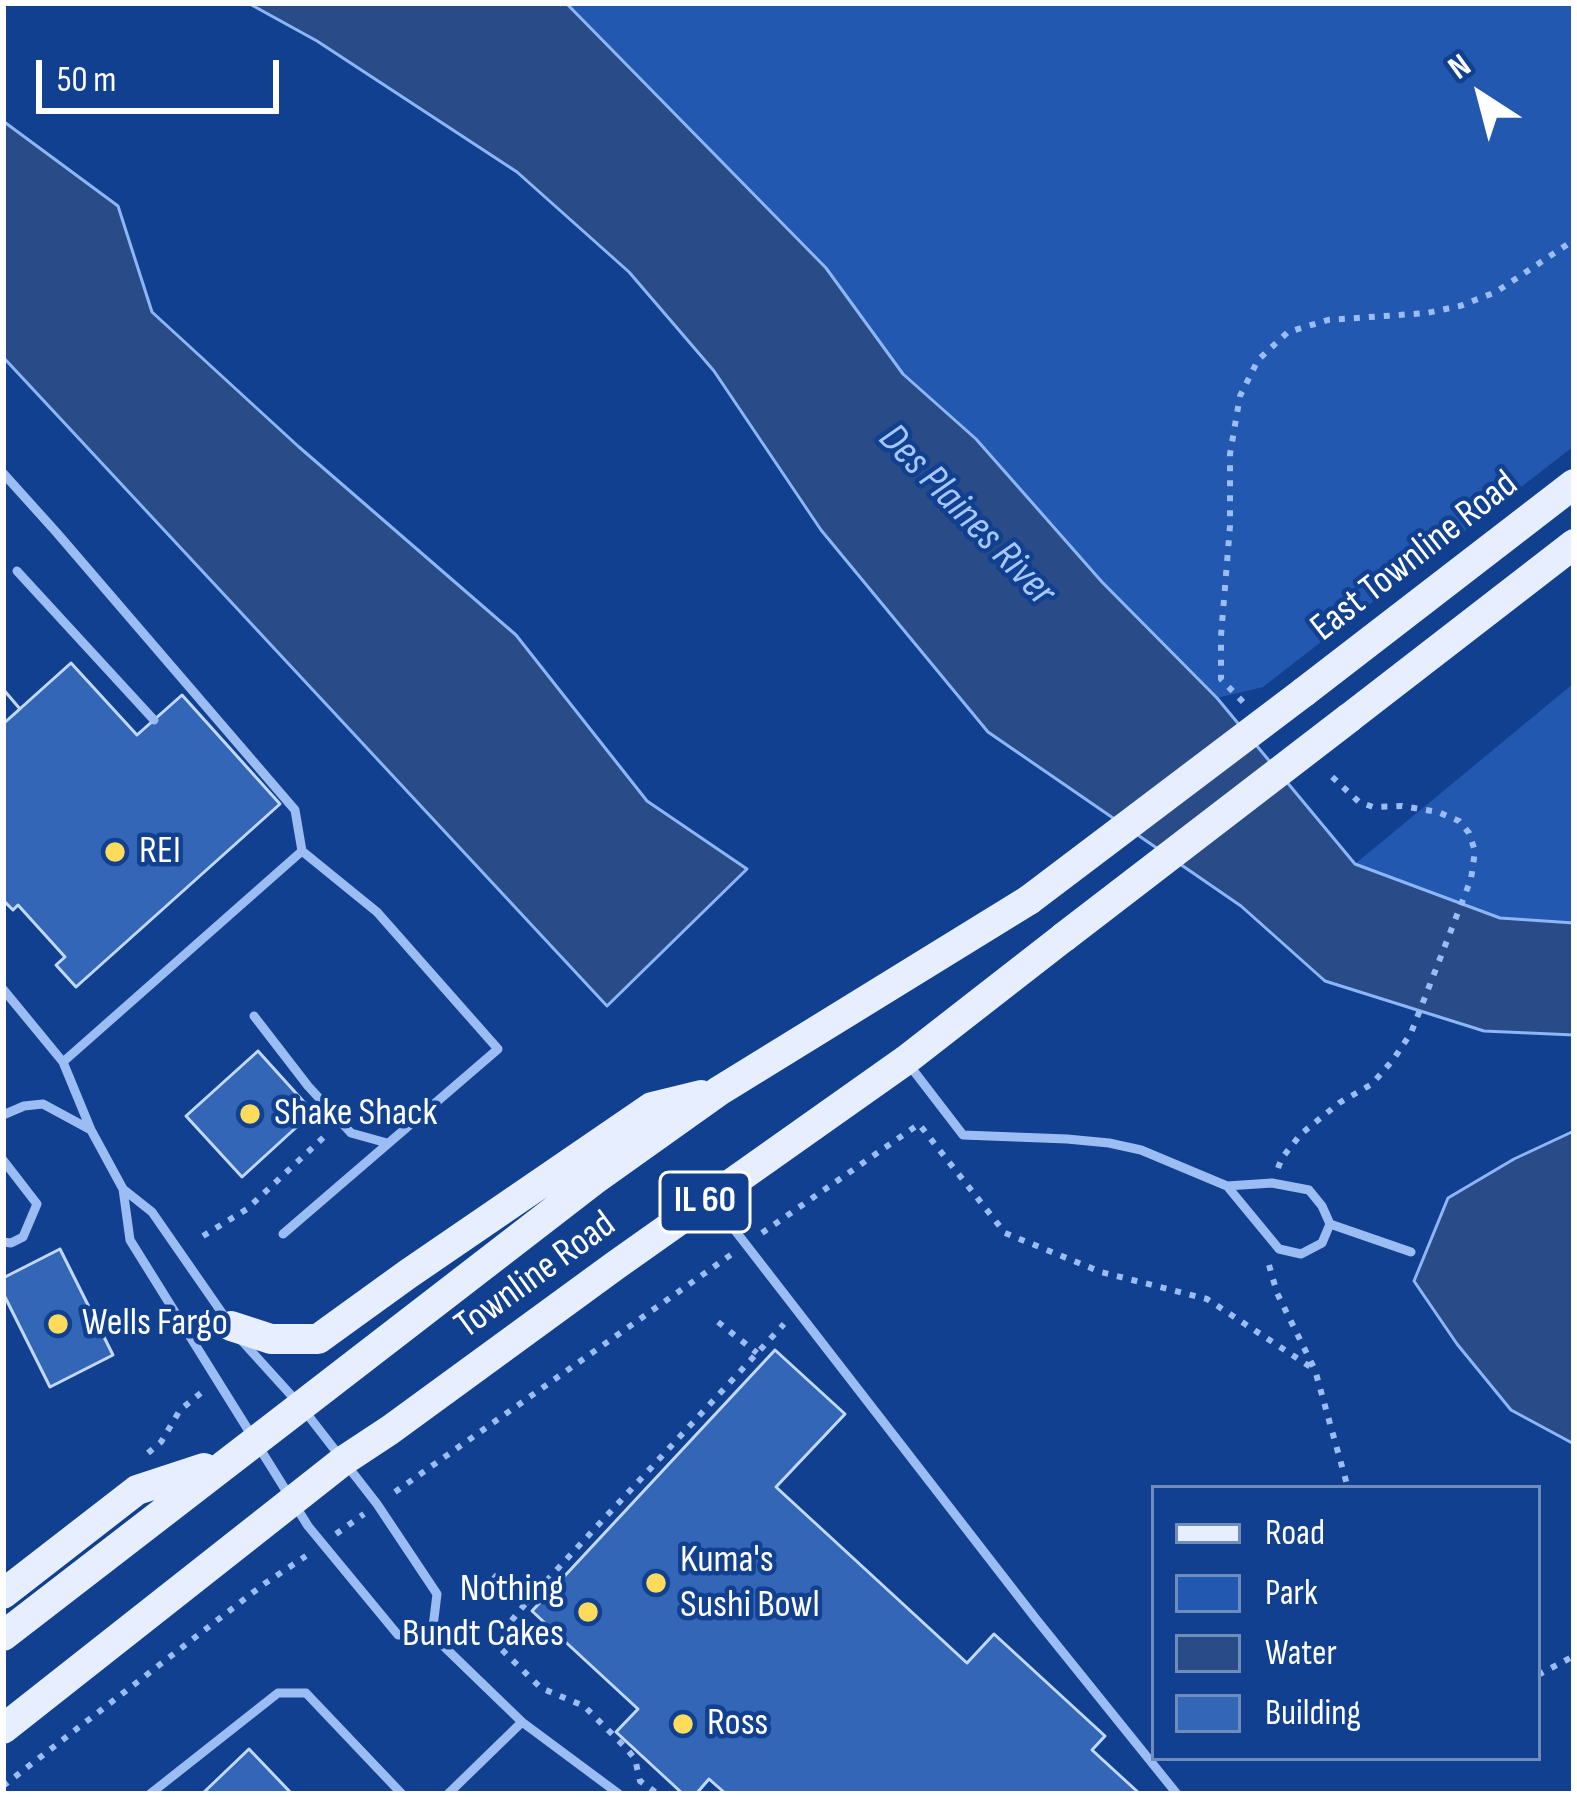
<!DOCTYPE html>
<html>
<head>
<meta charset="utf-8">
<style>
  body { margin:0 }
  #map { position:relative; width:1577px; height:1797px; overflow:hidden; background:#114090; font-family:"Sofia Sans Condensed",sans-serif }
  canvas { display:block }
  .frame { position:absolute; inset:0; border:6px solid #fff; pointer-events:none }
  .legend { position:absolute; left:1151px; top:1485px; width:390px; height:276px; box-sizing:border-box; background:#114090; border:3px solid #708cbc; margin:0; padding:15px 21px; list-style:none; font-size:36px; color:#fff }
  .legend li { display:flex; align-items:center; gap:24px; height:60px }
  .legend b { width:60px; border:3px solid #708cbc }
  .north { position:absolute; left:1421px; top:36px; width:120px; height:120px; -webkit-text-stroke:9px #114090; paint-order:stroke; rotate:324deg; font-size:33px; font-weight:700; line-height:48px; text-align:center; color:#fff }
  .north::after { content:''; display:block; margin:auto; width:42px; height:54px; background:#fff; clip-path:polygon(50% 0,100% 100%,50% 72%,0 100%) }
  .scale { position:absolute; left:36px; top:60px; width:243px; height:54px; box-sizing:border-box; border:6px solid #fff; border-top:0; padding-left:15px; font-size:36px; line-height:42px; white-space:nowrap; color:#fff; -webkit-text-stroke:9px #114090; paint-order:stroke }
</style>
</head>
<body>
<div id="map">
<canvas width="1577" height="1797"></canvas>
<div class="frame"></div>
<ul class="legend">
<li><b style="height:15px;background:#e6eeff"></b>Road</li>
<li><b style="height:33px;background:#2258af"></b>Park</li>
<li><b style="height:33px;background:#294c88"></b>Water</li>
<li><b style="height:33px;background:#3466b7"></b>Building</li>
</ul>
<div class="north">N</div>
<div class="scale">50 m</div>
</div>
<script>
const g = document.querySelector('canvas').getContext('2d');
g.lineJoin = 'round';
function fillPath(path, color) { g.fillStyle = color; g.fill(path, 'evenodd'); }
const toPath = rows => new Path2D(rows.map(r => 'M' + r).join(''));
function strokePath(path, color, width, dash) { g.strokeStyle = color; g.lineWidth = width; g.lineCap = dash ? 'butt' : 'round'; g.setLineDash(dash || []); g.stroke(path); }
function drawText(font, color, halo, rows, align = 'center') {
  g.font = font + ' "Sofia Sans Condensed",sans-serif'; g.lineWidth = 9; g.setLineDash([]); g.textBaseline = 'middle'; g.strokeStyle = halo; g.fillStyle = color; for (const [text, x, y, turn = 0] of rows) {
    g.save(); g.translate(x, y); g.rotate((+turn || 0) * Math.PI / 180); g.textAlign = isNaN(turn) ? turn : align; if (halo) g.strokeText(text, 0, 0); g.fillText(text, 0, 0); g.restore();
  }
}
fillPath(toPath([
  [566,3,1574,3,1574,446,1263,687,1217,698,1102,582,976,439,903,374,826,268],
  [1574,683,1574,923,1500,918,1355,864]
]), '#2258af');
const water = toPath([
  [248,3,566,3,826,268,903,374,976,439,1102,582,1217,698,1355,864,1500,918,1574,923,1574,1035,1484,1031,1325,981,1241,906,988,732,821,530,714,371,629,272,517,172,317,41,248,3],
  [3,121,118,206,152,312,299,447,516,635,647,801,747,869,607,1006,3,357,3,121],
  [1574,1131,1574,1444,1511,1410,1457,1344,1414,1281,1448,1198,1514,1159,1574,1131]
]);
fillPath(water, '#294c88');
strokePath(water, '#8cb6f6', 3);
const building = toPath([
  [71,663,137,735,182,695,280,804,76,987,56,965,65,957,18,905,13,910,3,900,3,724,71,663],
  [3,689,20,709,3,724,3,689],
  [3,689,20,709,3,724,3,689],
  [258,1051,313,1112,242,1177,186,1116,258,1051],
  [60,1249,113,1355,50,1387,3,1293,3,1278,60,1249],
  [775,1350,845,1414,776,1487,967,1663,994,1634,1105,1736,1092,1750,1140,1794,726,1794,709,1779,696,1794,683,1794,616,1732,638,1709,532,1611,775,1350],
  [249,1749,292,1794,202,1794,249,1749]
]);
fillPath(building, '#3466b7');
strokePath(building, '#c2d9fd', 3);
strokePath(toPath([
  [1243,702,1221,679,1221,636,1230,526,1230,454,1240,396,1258,360,1288,332,1328,320,1427,313,1460,306,1496,292,1574,240],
  [1278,1168,1282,1158,1301,1134,1339,1103,1372,1084,1393,1060,1411,1033,1471,879,1475,851,1469,833,1459,821,1438,812,1402,806,1373,807,1359,802,1327,772],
  [762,1233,919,1124,1005,1233,1101,1272,1207,1299,1315,1370],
  [203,1236,247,1209,325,1136],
  [1269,1265,1277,1293,1315,1370,1348,1488],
  [718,1322,757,1353],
  [148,1453,161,1442,180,1410,202,1392],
  [395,1492,732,1254],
  [336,1534,364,1514],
  [493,1575,526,1603,494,1642,541,1688,584,1706,626,1748,635,1759,640,1781,658,1794],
  [526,1603,784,1324],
  [1538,1675,1574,1656],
  [3,1786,264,1584,306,1556]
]), '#9bbdf3', 6, [6, 9]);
strokePath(toPath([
  [3,473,57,533,295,810,302,851,63,1062],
  [17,571,154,720],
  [3,989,63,1062,91,1130,123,1189,130,1240,308,1526,398,1635,432,1635],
  [254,1016,308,1086,351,1133,387,1143],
  [910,1066,963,1135,1067,1139,1109,1143,1141,1150,1227,1186,1279,1249,1301,1254,1322,1243,1330,1224,1322,1206,1309,1190,1272,1183,1227,1186],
  [3,1115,24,1106,43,1104,91,1130],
  [3,1160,37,1204,23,1237,11,1243,3,1242],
  [123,1189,152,1212,229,1323],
  [713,1202,1036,1619,1177,1794],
  [1330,1224,1411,1252],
  [283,1234,498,1049,377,912,302,851],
  [242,1341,300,1405,377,1504,437,1594,432,1635,522,1722,619,1794],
  [150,1794,278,1693,306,1693,402,1794],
  [448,1794,522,1722]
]), '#9bbdf3', 9);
strokePath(toPath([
  [1304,692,1574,484],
  [1349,718,1574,544],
  [231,1326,271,1339,318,1339,408,1274,652,1107,701,1095],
  [3,1594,137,1490,204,1468],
  [3,1636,594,1180,719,1091,1029,900],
  [3,1729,343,1461,390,1430,616,1265,906,1060,1064,937]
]), '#e6eeff', 30);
strokePath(toPath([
  [1029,900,1304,692],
  [1064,937,1349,718]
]), '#e6eeff', 30);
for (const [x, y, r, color] of [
  [115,852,12,"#ffdb5c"],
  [250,1114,12,"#ffdb5c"],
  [58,1324,12,"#ffdb5c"],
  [656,1583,12,"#ffdb5c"],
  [588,1612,12,"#ffdb5c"],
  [683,1724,12,"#ffdb5c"]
]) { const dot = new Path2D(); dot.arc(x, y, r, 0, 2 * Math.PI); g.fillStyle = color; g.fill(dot); strokePath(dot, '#114090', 4.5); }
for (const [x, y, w] of [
  [705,1202,90]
]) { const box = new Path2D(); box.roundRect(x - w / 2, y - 30, w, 60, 9); g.fillStyle = '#114090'; g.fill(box); strokePath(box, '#fff', 3); }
drawText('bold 36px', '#fff', null, [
  ["IL 60",705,1202]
]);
drawText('39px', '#fff', '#114090', [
  ["East Townline Road",1415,557,-38],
  ["Townline Road",536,1276,-36]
]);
drawText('39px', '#fff', '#114090', [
  ["REI",139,852],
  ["Shake Shack",274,1114],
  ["Wells Fargo",82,1324],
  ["Kuma's",680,1561],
  ["Sushi Bowl",680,1606],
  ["Nothing",564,1590,"right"],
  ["Bundt Cakes",564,1635,"right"],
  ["Ross",707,1724]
], 'left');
drawText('italic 42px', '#a7c7fa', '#114090', [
  ["Des Plaines River",966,516,46]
]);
</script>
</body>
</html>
